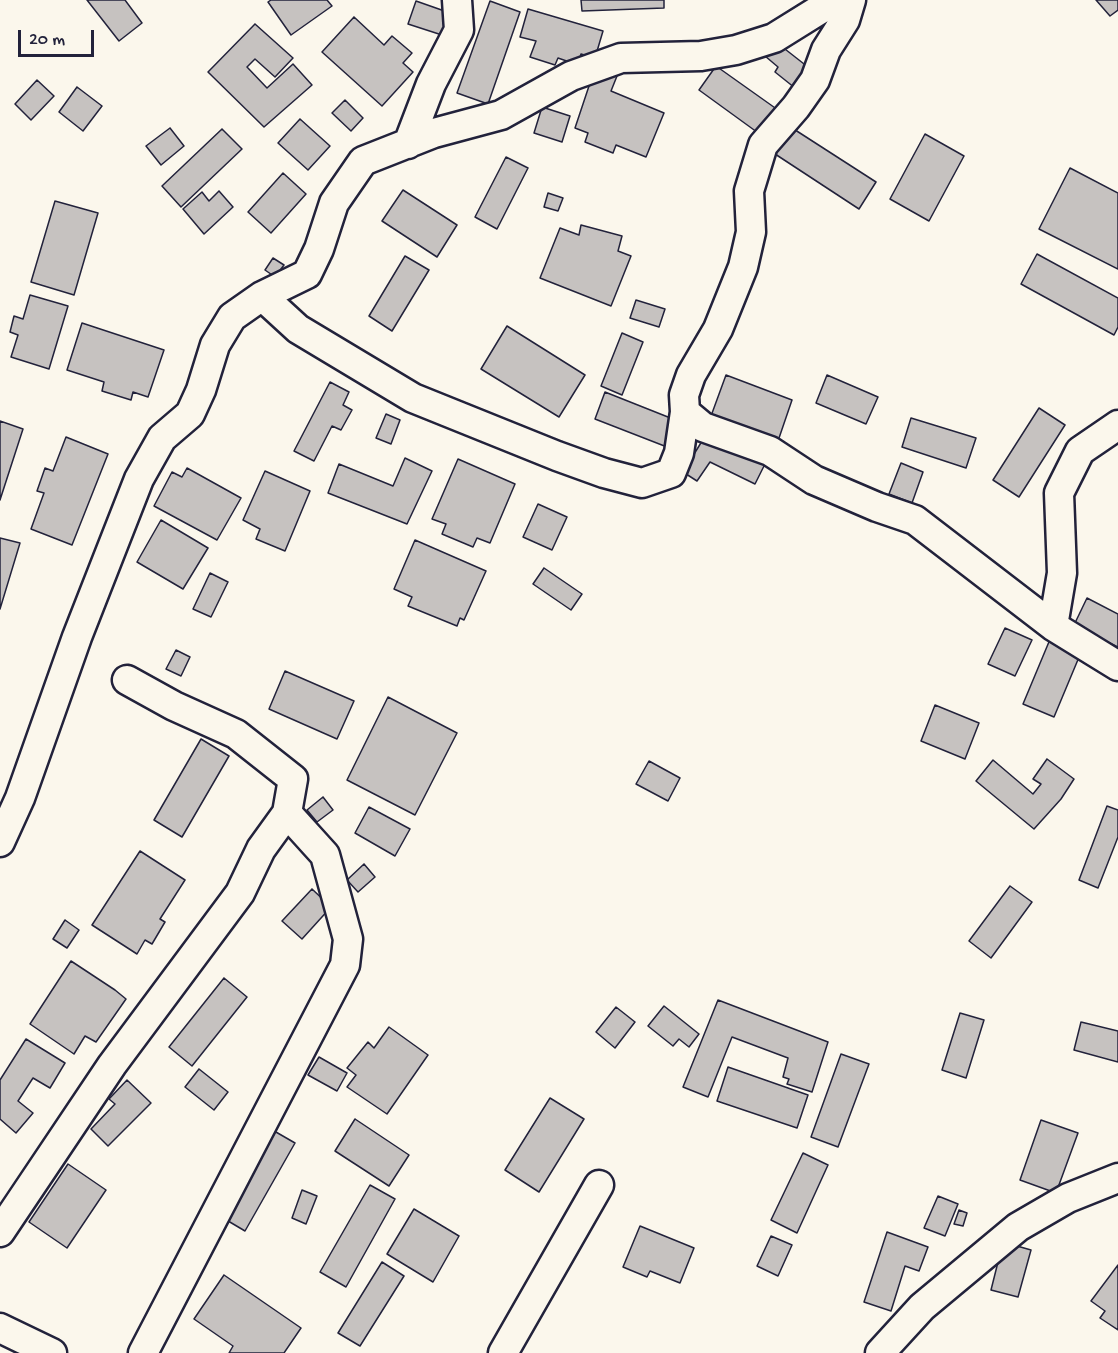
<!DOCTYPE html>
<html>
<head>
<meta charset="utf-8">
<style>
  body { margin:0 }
  #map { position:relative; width:1118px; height:1353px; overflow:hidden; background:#fbf7ec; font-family:"Gochi Hand",sans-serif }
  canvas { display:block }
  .scale { position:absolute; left:18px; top:30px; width:76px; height:27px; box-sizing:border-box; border:3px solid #22223b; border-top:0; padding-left:8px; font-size:18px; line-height:21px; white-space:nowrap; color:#22223b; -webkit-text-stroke:4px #fbf7ec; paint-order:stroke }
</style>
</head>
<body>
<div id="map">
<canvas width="1118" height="1353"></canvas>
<div class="scale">20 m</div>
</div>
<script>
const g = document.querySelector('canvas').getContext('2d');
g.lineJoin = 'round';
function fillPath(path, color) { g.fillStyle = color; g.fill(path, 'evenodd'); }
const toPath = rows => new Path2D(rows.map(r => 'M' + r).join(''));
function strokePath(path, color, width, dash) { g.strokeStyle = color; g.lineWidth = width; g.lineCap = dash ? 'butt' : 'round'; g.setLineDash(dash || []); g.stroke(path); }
const building = toPath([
  [87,0,125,0,142,23,119,41,87,0],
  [271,0,327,0,332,6,291,35,268,2,271,0],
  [581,0,664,0,664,8,582,11,581,0],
  [1096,0,1118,0,1118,10,1110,16,1096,0],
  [416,1,453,14,445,36,408,24,416,1],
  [490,1,520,12,488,104,457,93,490,1],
  [528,9,603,31,595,58,581,54,578,65,558,58,555,65,530,57,536,41,520,37,528,9],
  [354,17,384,45,392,36,412,53,403,63,413,72,382,106,322,52,354,17],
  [255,24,293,58,275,77,255,59,247,67,267,88,293,64,312,85,264,127,208,72,255,24],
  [776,42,813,71,795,88,775,72,778,67,765,56,776,42],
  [716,66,778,110,761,135,699,90,716,66],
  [595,68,617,76,611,91,664,113,646,157,616,145,613,153,585,142,588,133,575,128,595,68],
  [37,80,54,96,31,120,15,104,37,80],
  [77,87,102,106,83,131,59,112,77,87],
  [345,100,363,118,351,131,332,113,345,100],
  [542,107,570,116,562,142,534,133,542,107],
  [300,119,330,146,308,170,278,143,300,119],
  [789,126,876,182,859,209,772,152,789,126],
  [170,128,184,146,161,165,146,146,170,128],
  [222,129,242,149,181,207,162,186,222,129],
  [925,134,964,156,929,221,890,199,925,134],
  [506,157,528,168,497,229,475,217,506,157],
  [1070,168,1118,193,1118,269,1039,229,1070,168],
  [283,173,306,194,271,233,248,212,283,173],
  [403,190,457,225,437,257,382,221,403,190],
  [219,191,233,207,204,234,183,209,202,192,209,201,219,191],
  [548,193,563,198,558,211,544,207,548,193],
  [55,201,98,213,74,295,31,282,55,201],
  [581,225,622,236,618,251,631,256,611,306,540,278,560,228,579,235,581,225],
  [1037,254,1118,298,1118,327,1114,335,1021,284,1037,254],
  [405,256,429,270,392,331,369,316,405,256],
  [273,258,284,265,275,277,265,270,273,258],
  [30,295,68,306,49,369,11,357,18,335,10,332,14,316,23,319,30,295],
  [636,300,665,309,659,327,630,318,636,300],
  [82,323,164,350,148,397,133,392,131,400,102,391,104,382,67,370,82,323],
  [507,326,585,375,559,417,481,369,507,326],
  [622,333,643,342,622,395,601,386,622,333],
  [726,375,792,400,778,441,711,416,726,375],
  [827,375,878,397,866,424,816,403,827,375],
  [330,382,349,392,343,405,352,410,341,430,332,426,314,461,294,451,330,382],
  [605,392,678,421,667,447,595,419,605,392],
  [1039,408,1065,425,1019,497,993,480,1039,408],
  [386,414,400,420,391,444,376,438,386,414],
  [911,418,976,438,966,468,902,447,911,418],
  [0,421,23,429,0,500,0,421],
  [707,433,766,462,755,484,710,462,697,481,683,472,707,433],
  [66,437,108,454,72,545,31,529,44,493,37,491,45,468,53,471,66,437],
  [405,458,432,471,407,524,328,493,339,464,393,486,405,458],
  [458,459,515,484,490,543,477,538,473,547,442,534,446,524,432,519,458,459],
  [901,463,923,472,912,503,889,494,901,463],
  [187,468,241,498,217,540,154,506,172,472,182,477,187,468],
  [265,471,310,491,285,551,256,539,260,529,243,520,265,471],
  [538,504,567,517,552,550,523,537,538,504],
  [161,520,208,548,183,589,137,562,161,520],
  [0,538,20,543,0,609,0,538],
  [415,540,486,571,464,620,460,618,457,626,408,606,412,597,394,589,415,540],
  [544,568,582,594,571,610,533,584,544,568],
  [210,573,228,582,211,617,193,609,210,573],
  [1087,598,1118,614,1118,647,1074,625,1087,598],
  [1005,628,1032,640,1015,676,988,664,1005,628],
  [1051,637,1082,650,1054,717,1023,704,1051,637],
  [176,650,190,657,181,676,166,669,176,650],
  [285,671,354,701,337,739,269,709,285,671],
  [388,697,457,733,415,815,347,780,388,697],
  [935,705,979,723,965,759,921,741,935,705],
  [201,739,229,756,182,837,154,820,201,739],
  [1047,759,1074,779,1061,799,1034,829,976,781,993,760,1033,794,1041,784,1033,779,1047,759],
  [649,761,680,778,668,801,636,784,649,761],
  [323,797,333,810,317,822,307,810,323,797],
  [1107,806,1118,810,1118,837,1098,888,1079,880,1107,806],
  [369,807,410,829,395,856,355,833,369,807],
  [140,851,185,880,160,919,165,922,152,944,145,940,137,954,92,925,140,851],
  [364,864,375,877,358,892,347,880,364,864],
  [1010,886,1032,902,991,958,969,941,1010,886],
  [312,889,331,907,302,939,282,921,312,889],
  [65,920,79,930,67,948,53,939,65,920],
  [71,961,115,990,126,999,96,1042,85,1036,74,1054,30,1024,71,961],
  [224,978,247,997,192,1066,169,1047,224,978],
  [718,1000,828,1042,812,1092,787,1084,789,1079,783,1077,788,1058,732,1037,708,1097,683,1087,718,1000],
  [664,1006,699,1034,689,1047,679,1039,673,1046,648,1026,664,1006],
  [616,1007,635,1022,615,1048,596,1032,616,1007],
  [960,1013,984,1020,966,1078,942,1070,960,1013],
  [1081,1022,1118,1031,1118,1062,1074,1050,1081,1022],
  [389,1027,428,1055,387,1114,347,1087,356,1075,347,1068,368,1042,374,1048,389,1027],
  [26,1039,65,1063,50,1088,33,1078,18,1101,33,1113,16,1133,0,1119,0,1080,26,1039],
  [841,1054,869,1064,838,1147,811,1137,841,1054],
  [319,1057,347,1073,337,1091,308,1075,319,1057],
  [728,1067,808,1095,797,1128,717,1101,728,1067],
  [199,1069,228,1092,214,1110,185,1087,199,1069],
  [127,1080,151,1103,108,1146,91,1129,115,1104,109,1099,127,1080],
  [550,1098,584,1119,539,1192,505,1170,550,1098],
  [355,1119,409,1155,389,1186,335,1151,355,1119],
  [1041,1120,1078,1133,1056,1193,1020,1180,1041,1120],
  [269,1128,295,1143,245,1231,218,1215,269,1128],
  [803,1153,828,1165,797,1233,771,1220,803,1153],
  [68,1164,106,1190,67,1248,29,1222,68,1164],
  [370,1185,395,1199,346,1287,320,1272,370,1185],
  [302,1190,317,1196,306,1224,292,1218,302,1190],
  [938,1196,958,1204,945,1236,924,1228,938,1196],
  [414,1209,459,1236,433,1282,387,1254,414,1209],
  [959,1210,967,1213,963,1226,954,1224,959,1210],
  [640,1226,694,1248,680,1283,650,1271,647,1277,623,1267,640,1226],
  [887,1232,928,1247,919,1271,905,1266,891,1311,864,1302,887,1232],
  [771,1236,792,1245,778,1276,757,1266,771,1236],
  [1003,1242,1031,1250,1018,1297,991,1290,1003,1242],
  [382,1262,404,1276,360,1346,338,1333,382,1262],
  [1118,1265,1118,1330,1100,1318,1105,1311,1091,1301,1118,1265],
  [224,1275,301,1328,284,1353,229,1353,233,1346,194,1319,224,1275]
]);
fillPath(building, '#c6c2c0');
strokePath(building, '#22223b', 1.5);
const street = toPath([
  [408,144,431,84,459,30,457,0],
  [262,296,298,329,413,398,557,456,604,473,642,483,671,473,679,453,685,412,684,395,691,375,718,329,743,267,751,232,749,191,763,145,796,107,815,80,826,50,845,20,851,0],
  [685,412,703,427,770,451,814,480,877,507,915,520,1053,626,1118,666],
  [1053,626,1062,573,1059,493,1080,451,1118,425],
  [0,842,20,798,77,637,139,479,162,438,190,414,201,390,215,345,232,317,262,296,307,274,319,249,334,203,363,161,434,133,501,115,571,76,621,58,701,56,736,50,774,38,835,0],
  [0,1232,112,1065,240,893,261,849,287,813,293,779,236,734,174,706,127,680],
  [0,1328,52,1353],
  [143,1353,345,965,348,939,325,855,287,813],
  [503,1353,599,1185],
  [880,1353,922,1307,1018,1227,1068,1198,1118,1178]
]);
strokePath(street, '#22223b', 33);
strokePath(street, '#fbf7ec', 28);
</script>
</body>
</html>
